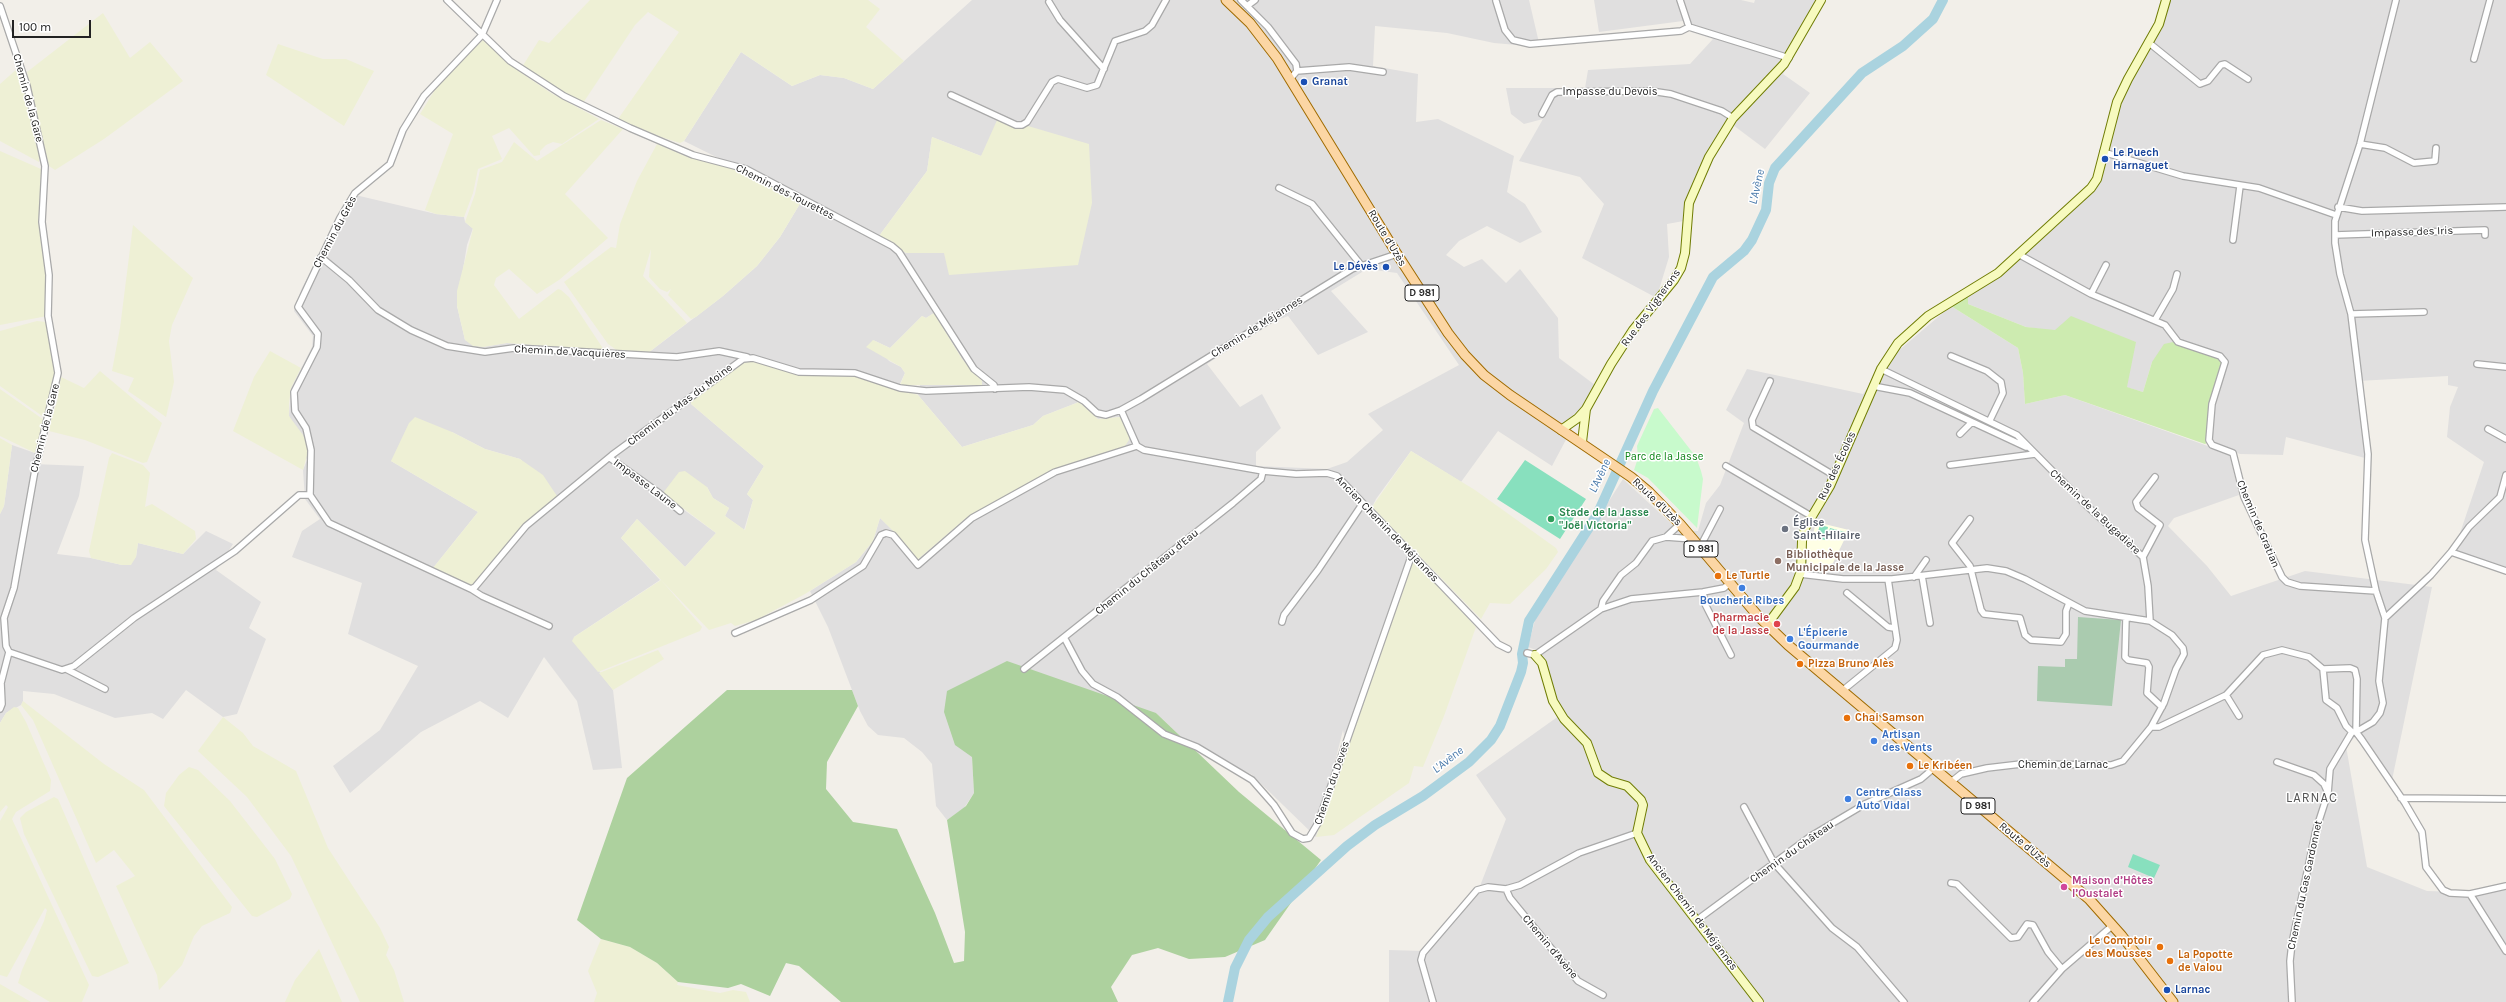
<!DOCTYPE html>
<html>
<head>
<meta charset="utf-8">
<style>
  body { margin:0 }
  #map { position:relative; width:2506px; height:1002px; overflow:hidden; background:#f2efe9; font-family:Karla,sans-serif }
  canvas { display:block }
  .scale { position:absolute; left:12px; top:20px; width:79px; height:18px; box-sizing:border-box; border:2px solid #222; border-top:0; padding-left:5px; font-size:12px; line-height:14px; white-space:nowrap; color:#222; -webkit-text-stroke:3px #fff; paint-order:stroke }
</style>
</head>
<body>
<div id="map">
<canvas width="2506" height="1002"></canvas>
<div class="scale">100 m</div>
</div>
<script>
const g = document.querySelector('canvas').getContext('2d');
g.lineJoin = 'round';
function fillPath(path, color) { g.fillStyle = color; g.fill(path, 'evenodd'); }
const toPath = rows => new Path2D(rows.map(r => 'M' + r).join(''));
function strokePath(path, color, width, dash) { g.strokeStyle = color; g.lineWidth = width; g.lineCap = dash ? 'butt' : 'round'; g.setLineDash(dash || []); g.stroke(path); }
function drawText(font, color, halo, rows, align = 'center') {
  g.font = font + ' Karla,sans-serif'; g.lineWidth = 3; g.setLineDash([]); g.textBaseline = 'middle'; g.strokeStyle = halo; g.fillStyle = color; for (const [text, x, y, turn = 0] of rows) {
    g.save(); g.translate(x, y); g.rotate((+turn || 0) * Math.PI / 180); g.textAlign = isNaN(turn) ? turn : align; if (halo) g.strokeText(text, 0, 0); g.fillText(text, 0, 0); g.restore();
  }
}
fillPath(toPath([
  [972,0,1529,0,1540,47,1494,43,1447,33,1375,26,1373,66,1418,74,1416,122,1438,119,1514,156,1507,192,1525,204,1542,232,1520,243,1487,226,1459,241,1446,255,1464,267,1482,259,1506,283,1520,269,1558,318,1559,358,1595,385,1552,466,1498,431,1461,482,1411,451,1376,499,1372,507,1415,550,1365,693,1365,700,1346,745,1343,730,1316,837,1251,774,1195,750,1156,713,972,757,974,793,964,808,947,820,936,806,932,764,922,752,904,738,878,735,868,726,860,711,828,627,810,591,856,562,873,541,880,518,898,535,917,560,965,519,1055,469,1125,446,1120,417,1098,419,1079,402,1043,416,1033,425,962,447,918,395,920,385,981,385,982,381,962,359,934,313,926,318,922,316,890,348,873,340,889,361,901,367,905,373,897,390,861,377,801,374,785,371,691,401,691,404,764,466,747,494,753,500,744,530,725,516,729,508,713,498,707,487,669,499,716,533,685,567,637,519,621,538,660,580,574,637,613,690,622,768,593,770,577,701,544,657,508,718,480,701,421,732,350,793,333,766,380,730,418,666,348,634,362,583,292,557,302,531,320,519,305,499,303,470,307,460,289,416,291,388,312,347,313,336,294,311,301,290,345,203,351,194,436,214,464,217,465,222,473,228,467,245,457,306,465,340,483,347,507,343,648,353,723,296,757,266,780,237,801,202,805,201,684,141,741,52,792,86,820,75,844,78,873,89],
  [1028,126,944,253,906,253,879,236,927,171,932,137,981,156,1015,128],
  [1367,269,1397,273,1459,365,1368,414,1383,430,1347,462,1327,469,1256,466,1256,452,1281,428,1262,394,1240,407,1207,364,1267,324,1288,316,1318,355,1368,332,1331,291],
  [452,432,485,449,520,459,557,496,517,532,477,581,433,568,478,512,391,461],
  [1594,0,1741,0,1754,3,1755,0,1824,0,1783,74,1810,93,1765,149,1733,125,1714,154,1696,191,1689,220,1667,224,1669,257,1658,293,1653,296,1582,258,1604,204,1580,177,1519,161,1543,119,1524,124,1511,114,1506,88,1585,88,1588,70,1690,64,1713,39,1691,32,1683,21,1599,32],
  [2171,0,2506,0,2506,567,2454,551,2484,462,2447,437,2450,407,2458,387,2448,385,2448,376,2358,381,2365,458,2286,437,2283,455,2240,454,2210,441,2207,424,2222,363,2152,362,2143,392,2126,387,2135,342,2026,327,1968,304,1968,295,2018,261,2070,214,2099,183,2126,89],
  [1951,306,2018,348,2023,373,2025,404,2065,395,2230,454,2239,495,2174,518,2168,526,2207,566,2231,596,2305,571,2432,587,2392,780,2355,737,2346,746,2367,867,2427,891,2461,892,2506,883,2506,1002,1389,1002,1389,950,1423,951,1480,886,1506,819,1476,775,1563,713,1551,687,1541,652,1528,647,1535,620,1566,568,1623,479,1678,530,1698,531,1706,503,1720,485,1744,423,1726,410,1747,369,1863,394,1890,358],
  [12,445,35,453,33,464,84,466,79,496,57,554,91,558,122,565,136,557,138,543,183,554,206,531,233,544,216,570,261,602,249,628,266,639,237,714,223,717,186,690,163,719,152,713,115,718,54,694,23,691,23,701,21,705,6,713,0,723,0,514,4,506]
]), '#e0dfdf');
fillPath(toPath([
  [1816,522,1849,530,1833,563,1828,565,1825,572,1814,573,1813,569,1807,566,1807,540,1813,534]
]), '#ffffe5');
fillPath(toPath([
  [590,0,868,0,880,9,866,27,904,61,873,89,844,78,820,75,792,86,741,52,684,141,680,143,661,137,618,119,679,32,648,12,635,25,583,103,561,92,522,67,539,40,549,43],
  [103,13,130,58,150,42,183,81,104,139,55,170,49,166,27,72],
  [483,40,520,72,551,93,599,119,562,144,553,142,546,145,540,151,540,155,534,156,509,128,492,136,502,159,478,169,473,193,464,217,436,214,425,210,453,134,420,114,436,88,462,58],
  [278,44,323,59,346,59,374,71,344,126,266,75],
  [17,69,29,105,39,153,39,162,0,141,0,84],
  [998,118,1015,128,1028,126,1089,144,1092,203,1078,265,949,275,944,253,906,253,879,236,927,171,932,137,981,156],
  [601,120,623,129,565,194,608,238,559,280,537,294,509,269,496,278,494,285,519,319,558,289,561,290,569,297,604,350,507,343,483,347,473,346,465,340,457,306,457,291,473,229,465,222,475,194,480,170,502,162,514,142,537,161],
  [657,144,690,158,744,171,801,202,780,237,757,266,723,296,696,317,691,319,668,295,671,289,667,292,660,289,649,277,651,249,643,276,687,323,648,353,618,351,608,344,564,282,611,247,616,248,620,224,637,181],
  [0,151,41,169,40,220,47,278,47,316,0,325],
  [133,225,193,278,172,325,169,341,174,382,166,417,128,391,134,378,112,371,120,328],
  [934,313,962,359,982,381,982,385,900,385,905,373,901,367,866,347,873,340,890,348,922,316,926,318],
  [37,321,46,322,48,325,53,351,55,374,45,418,0,386,0,331],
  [270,351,301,368,291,388,289,404,289,416,303,435,309,448,303,470,233,431,254,377],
  [752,361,801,374,842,374,861,377,918,395,962,447,1033,425,1043,416,1079,402,1098,419,1120,417,1129,434,1129,440,1125,446,1055,469,965,519,917,560,898,536,880,518,873,541,856,562,805,594,756,620,735,626,731,623,709,630,661,580,702,627,700,631,598,672,572,641,574,637,661,580,621,538,637,519,685,567,716,533,663,493,679,472,685,471,707,487,713,498,729,508,725,516,745,530,753,500,747,494,764,466,691,404,691,401,742,363],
  [100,371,162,423,147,462,143,463,85,440,49,431,48,428,57,402,61,377,84,388],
  [0,389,44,420,35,453,0,436],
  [415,417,452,432,485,449,520,459,543,475,557,496,517,532,472,587,433,568,478,512,391,461,409,423],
  [0,438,12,445,4,506,0,514],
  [1411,451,1475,490,1556,548,1558,552,1546,569,1510,604,1490,603,1481,619,1372,507],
  [112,453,143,465,150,473,145,507,152,504,195,531,196,539,183,554,138,543,136,557,131,565,122,565,91,558,89,551,109,458],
  [1415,561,1476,627,1444,716,1423,767,1414,766,1409,783,1334,835,1316,837,1411,562],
  [658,650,664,659,613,690,599,673],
  [23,701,104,764,144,790,232,907,230,913,202,926,194,936,182,965,159,990,157,975,116,886,135,876,114,850,96,863,33,720,21,705],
  [14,707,18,708,26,722,51,780,50,791,16,812,12,819,89,985,82,1002,50,1002,18,983,22,970,44,921,47,910,45,908,7,977,0,975,0,821,8,807,6,805,0,812,0,723,6,713],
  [223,717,243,733,253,746,296,771,328,848,380,928,389,947,386,955,394,970,404,1002,360,1002,291,856,247,797,198,751],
  [189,767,198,770,230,801,275,859,292,894,290,899,257,917,252,916,164,806,166,793,179,775],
  [54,797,58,799,129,963,98,977,92,976,24,834,20,818,26,812],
  [601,939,630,947,657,963,678,982,677,985,720,993,733,990,746,992,750,1002,594,1002,597,993,588,971],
  [319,949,342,1002,285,1002,295,980],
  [0,984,31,1002,0,1002]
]), '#eef0d5');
fillPath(toPath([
  [1968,295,1968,304,2026,327,2055,330,2071,316,2136,342,2127,387,2143,392,2152,362,2164,344,2173,342,2217,356,2222,363,2207,424,2210,441,2205,444,2065,395,2025,404,2023,373,2018,348,1951,306]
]), '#cdebb0');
fillPath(toPath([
  [1007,661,1156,713,1239,792,1321,860,1265,940,1225,957,1189,959,1158,948,1132,955,1111,987,1118,1002,841,1002,799,966,786,963,770,996,741,984,728,988,678,982,657,963,630,947,601,939,577,920,627,778,727,690,852,690,858,706,827,762,826,789,853,822,897,829,935,913,954,963,964,961,965,932,947,820,966,806,974,793,972,757,955,745,944,712,947,691]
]), '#add19e');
fillPath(toPath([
  [2078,617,2121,620,2112,706,2037,701,2038,666,2065,667,2065,659,2077,659]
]), '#aacbaf');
fillPath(toPath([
  [1658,408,1696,457,1701,471,1703,479,1697,528,1648,478,1634,470,1638,458,1637,446,1654,409]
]), '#c8facc');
fillPath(toPath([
  [1525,460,1586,499,1560,539,1497,499],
  [1820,525,1828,527,1825,540,1816,538],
  [1830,528,1845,532,1843,539,1828,535],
  [2133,854,2160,865,2154,878,2128,867]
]), '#88e0be');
strokePath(toPath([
  [1228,1002,1235,968,1249,940,1268,917,1347,846,1375,825,1423,796,1469,762,1491,740,1500,726,1521,672,1523,663,1522,654,1529,621,1597,515,1653,391,1713,277,1744,251,1752,240,1766,210,1769,183,1775,168,1862,73,1903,46,1933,19,1943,0]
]), '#aad3df', 10);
const street = toPath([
  [447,0,510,61,564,96,630,128,693,155,746,169,892,246,899,252,974,369,994,385,995,389],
  [1241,0,1268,27,1296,64,1297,71,1291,78],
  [1680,0,1689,27],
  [1496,1,1505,30,1513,40,1530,44,1681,31,1689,27,1789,58],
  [1049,2,1060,20,1104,69],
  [0,6,27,86,45,166,42,222,49,275,48,316,58,373,35,470,14,588,4,618,6,646,9,652,1,683,2,704,0,709],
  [1247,6,1255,0],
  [2148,42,2200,84,2208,81,2221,65,2225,64,2248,79],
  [2474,59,2490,0],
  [1297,71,1349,67,1383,72],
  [951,95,1016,125,1022,125,1027,122,1052,82,1058,79,1087,88,1097,85,1115,41,1145,31,1152,25,1166,0],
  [1542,114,1552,95,1557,92,1651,91,1671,94,1722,111,1733,118],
  [2360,144,2385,148,2414,163,2435,161,2436,148],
  [2103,152,2183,176,2259,188,2336,215],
  [1279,188,1312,204,1361,265],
  [2338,207,2362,211,2506,207],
  [2335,235,2485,230,2485,235],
  [2233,240,2240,186],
  [2020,255,2091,294,2165,325,2178,342,2220,356,2225,362,2212,404,2209,440,2212,445,2233,453,2244,497,2282,577,2287,582,2300,586,2376,591],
  [321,257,349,280,378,310,411,330,447,346,485,352,514,348,677,357,719,351,747,357],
  [2091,294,2106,265],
  [2351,314,2424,312],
  [2155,320,2173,289,2177,274],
  [1951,356,1987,371,2001,382,2003,393,1990,420],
  [2477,364,2506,367],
  [1881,369,2017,435,2086,505,2143,557,2148,586,2150,621],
  [1770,381,1752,420,1753,427,1835,476],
  [1873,386,1910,393,2026,447],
  [1121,410,1137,446,1144,450,1263,471,1296,474,1327,473,1337,476,1498,644,1508,649],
  [2488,429,2506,439],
  [1960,434,1972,422],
  [610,458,659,493,680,511],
  [1950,465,2035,454],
  [1726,466,1811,516],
  [310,495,329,523,471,589,475,587,526,526,612,455,743,359,753,358,799,372,855,373,900,388,926,391,1029,387,1065,390,1084,401,1097,413,1106,415,1121,410,1141,399,1352,269,1397,254],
  [310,495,311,450,306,428,295,411,294,392,317,347,318,334,298,307,340,218,355,193,390,164,403,130,424,96,482,35,497,0],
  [1970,519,1952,543,1970,566,1981,610,1984,614,2020,618,2025,635,2031,640,2061,642,2066,634,2066,611,2069,603],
  [1666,537,1680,524],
  [1700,547,1720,509],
  [2451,552,2506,571],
  [2143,557,2160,525,2138,508,2136,502,2155,477],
  [1800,574,1843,579,1892,579,1987,568,2006,571,2025,579,2085,611,2150,621,2172,635,2183,648,2184,654,2176,669,2164,703,2151,727],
  [1922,576,1930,623],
  [1914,577,1926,560],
  [471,589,482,596,549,626],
  [1703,592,1705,604,1731,655],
  [1847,593,1888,627,1894,628],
  [1601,609,1631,599,1703,592,1724,588,1730,583],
  [2126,618,2125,657,2128,660,2147,663,2149,667,2147,693,2162,707],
  [2385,618,2431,575,2451,552,2469,527,2500,497,2506,475],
  [1282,622,1284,615,1318,570,1363,503],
  [735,633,811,600,863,566,881,535,886,533,893,535,918,565,972,518,1055,472,1137,446],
  [1065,639,1082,671,1093,684,1117,697,1164,734,1197,747,1252,780,1274,805,1292,833,1303,839,1309,838,1318,823,1412,554],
  [9,652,62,670,74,666,134,618,235,551,299,495,310,495],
  [1527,653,1535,655,1601,609,1603,601,1621,575,1636,563,1652,541,1666,537,1693,539],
  [66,669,105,689],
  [1024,669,1233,503,1261,479,1263,471],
  [2323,669,2350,668,2355,670,2357,679,2356,732,2373,722,2380,713,2383,703,2379,681,2385,618,2376,591,2365,540,2368,454,2351,314,2340,274,2335,243,2335,221,2360,144,2396,0],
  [2323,669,2326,700,2337,708,2346,726,2352,732,2356,732,2362,740,2405,803,2422,832,2426,867,2443,890,2450,893,2470,894,2506,886],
  [1842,691,1895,648,1897,640,1888,579],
  [2226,695,2239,716],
  [2277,762,2314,775,2324,784,2328,793],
  [1951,782,1961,774,1987,768,2021,764,2111,765,2123,761,2151,727,2159,727,2226,695,2263,655,2282,650,2309,657,2323,669],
  [2401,798,2506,799],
  [1744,807,1774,863,1832,928,1857,947,1904,1002],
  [1951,883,1957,884,2011,938,2018,937,2027,924,2033,925,2048,952,2062,969],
  [1506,889,1510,898,1578,981,1603,995],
  [2470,894,2506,951],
  [1697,920,1811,836,1865,804,1921,779,1934,768],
  [1433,1002,1421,960,1423,953,1477,890,1488,887,1506,889,1520,885,1579,853,1637,833],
  [2033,1002,2062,969,2113,925],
  [2292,1002,2290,961,2292,943,2316,830,2328,793,2330,769,2352,732]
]);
const secondary = toPath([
  [1561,430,1578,418,1586,409,1611,364,1633,330,1674,280,1681,268,1685,253,1689,203,1709,157,1733,118,1784,64,1821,0],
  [1582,442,1586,409],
  [1767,625,1795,587,1801,571,1802,541,1805,528,1830,486,1881,369,1898,343,1928,316,1998,273,2091,188,2097,179,2117,102,2128,79,2159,24,2166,0],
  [1535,655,1542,663,1553,701,1564,719,1587,743,1598,773,1610,781,1627,786,1641,800,1643,805,1637,833,1650,860,1759,1002]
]);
const primary = toPath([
  [1226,0,1250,23,1277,58,1397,254,1448,333,1465,355,1484,375,1510,395,1631,477,1649,492,1680,524,1758,616,1788,645,2089,899,2122,936,2173,1002]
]);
strokePath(street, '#a9a9a9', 8);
strokePath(secondary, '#707d05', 10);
strokePath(primary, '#a06b00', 11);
strokePath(street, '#fff', 5.5);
strokePath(secondary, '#f7fabf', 8);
strokePath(primary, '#fcd6a4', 9);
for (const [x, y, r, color] of [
  [1304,82,4,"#1a4fb4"],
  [2105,159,4,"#1a4fb4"],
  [1386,267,4,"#1a4fb4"],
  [1551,519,4,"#2e9e5b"],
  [1785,529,4,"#6b7280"],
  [1778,561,4,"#8d6e63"],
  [1718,576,4,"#e8710a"],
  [1742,588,4,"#3f7fe0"],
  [1777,624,4,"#e0444e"],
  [1790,639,4,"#3f7fe0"],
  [1800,664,4,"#e8710a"],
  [1847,718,4,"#e8710a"],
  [1874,741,4,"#3f7fe0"],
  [1910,766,4,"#e8710a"],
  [1848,799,4,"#3f7fe0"],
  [2064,887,4,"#d1479c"],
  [2160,947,4,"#e8710a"],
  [2170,961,4,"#e8710a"],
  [2167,990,4,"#1a4fb4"]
]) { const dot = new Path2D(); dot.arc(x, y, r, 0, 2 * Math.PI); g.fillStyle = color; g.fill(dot); strokePath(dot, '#fff', 1.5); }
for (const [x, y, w] of [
  [1422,293,34],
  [1701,549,34],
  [1978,806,34]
]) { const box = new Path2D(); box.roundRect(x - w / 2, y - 8, w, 16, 3); g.fillStyle = '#fff'; g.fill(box); strokePath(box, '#222', 1); }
drawText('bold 10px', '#222', null, [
  ["D 981",1422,293],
  ["D 981",1701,549],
  ["D 981",1978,806]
]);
drawText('bold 11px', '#164399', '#fff', [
  ["Granat",1312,82],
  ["Le Puech",2113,153],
  ["Harnaguet",2113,166],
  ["Le Dévès",1378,267,"right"],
  ["Larnac",2175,990]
], 'left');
drawText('11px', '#222', '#fff', [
  ["Impasse du Devois",1610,92],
  ["Chemin de la Gare",28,98,75],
  ["Chemin des Tourettes",785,192,27],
  ["Chemin du Grès",335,232,-62],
  ["Impasse des Iris",2412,232,-2],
  ["Route d'Uzès",1387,238,59],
  ["Rue des Vignerons",1651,308,-54],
  ["Chemin de Méjannes",1257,327,-32],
  ["Chemin de Vacquières",570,352,3],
  ["Chemin du Mas du Moine",680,405,-37],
  ["Chemin de la Gare",45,428,-76],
  ["Rue des Écoles",1837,466,-65],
  ["Impasse Laune",645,484,37],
  ["Route d'Uzès",1657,502,44],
  ["Chemin de la Bugadière",2095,512,43],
  ["Chemin de Gratian",2258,524,67],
  ["Ancien Chemin de Méjannes",1387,529,46],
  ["Chemin du Château d'Eau",1147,572,-39],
  ["Chemin de Larnac",2063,765],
  ["Chemin du Deves",1332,783,-71],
  ["Route d'Uzès",2025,845,40],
  ["Chemin du Château",1792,852,-35],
  ["Chemin du Gas Gardonnet",2305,885,-78],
  ["Ancien Chemin de Méjannes",1692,912,53],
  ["Chemin d'Avène",1550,947,50]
]);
drawText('11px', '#0c8416', '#fff', [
  ["Parc de la Jasse",1664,457]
]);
drawText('bold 11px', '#27864d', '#fff', [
  ["Stade de la Jasse",1559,513],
  ["\"Joël Victoria\"",1559,526]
], 'left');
drawText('bold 11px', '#5b616d', '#fff', [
  ["Église",1793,523],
  ["Saint-Hilaire",1793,536]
], 'left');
drawText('bold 11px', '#785e54', '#fff', [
  ["Bibliothèque",1786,555],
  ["Municipale de la Jasse",1786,568]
], 'left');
drawText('bold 11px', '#c56008', '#fff', [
  ["Le Turtle",1726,576],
  ["Pizza Bruno Alès",1808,664],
  ["Chai Samson",1855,718],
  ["Le Kribéen",1918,766],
  ["Le Comptoir",2152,941,"right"],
  ["des Mousses",2152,954,"right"],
  ["La Popotte",2178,955],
  ["de Valou",2178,968]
], 'left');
drawText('bold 11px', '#366cbe', '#fff', [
  ["Boucherie Ribes",1742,601,"center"],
  ["L'Épicerie",1798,633],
  ["Gourmande",1798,646],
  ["Artisan",1882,735],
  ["des Vents",1882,748],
  ["Centre Glass",1856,793],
  ["Auto Vidal",1856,806]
], 'left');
drawText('bold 11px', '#be3a42', '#fff', [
  ["Pharmacie",1769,618],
  ["de la Jasse",1769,631]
], 'right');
drawText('bold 11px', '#b23c85', '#fff', [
  ["Maison d’Hôtes",2072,881],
  ["l’Oustalet",2072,894]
], 'left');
drawText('italic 12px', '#4a7aab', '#fff', [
  ["L'Avène",1757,187,-77],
  ["L'Avène",1600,476,-65],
  ["L'Avène",1448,760,-38]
]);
g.letterSpacing = '1px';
drawText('13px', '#555', '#fff', [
  ["LARNAC",2312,798]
]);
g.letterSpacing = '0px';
</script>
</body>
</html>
